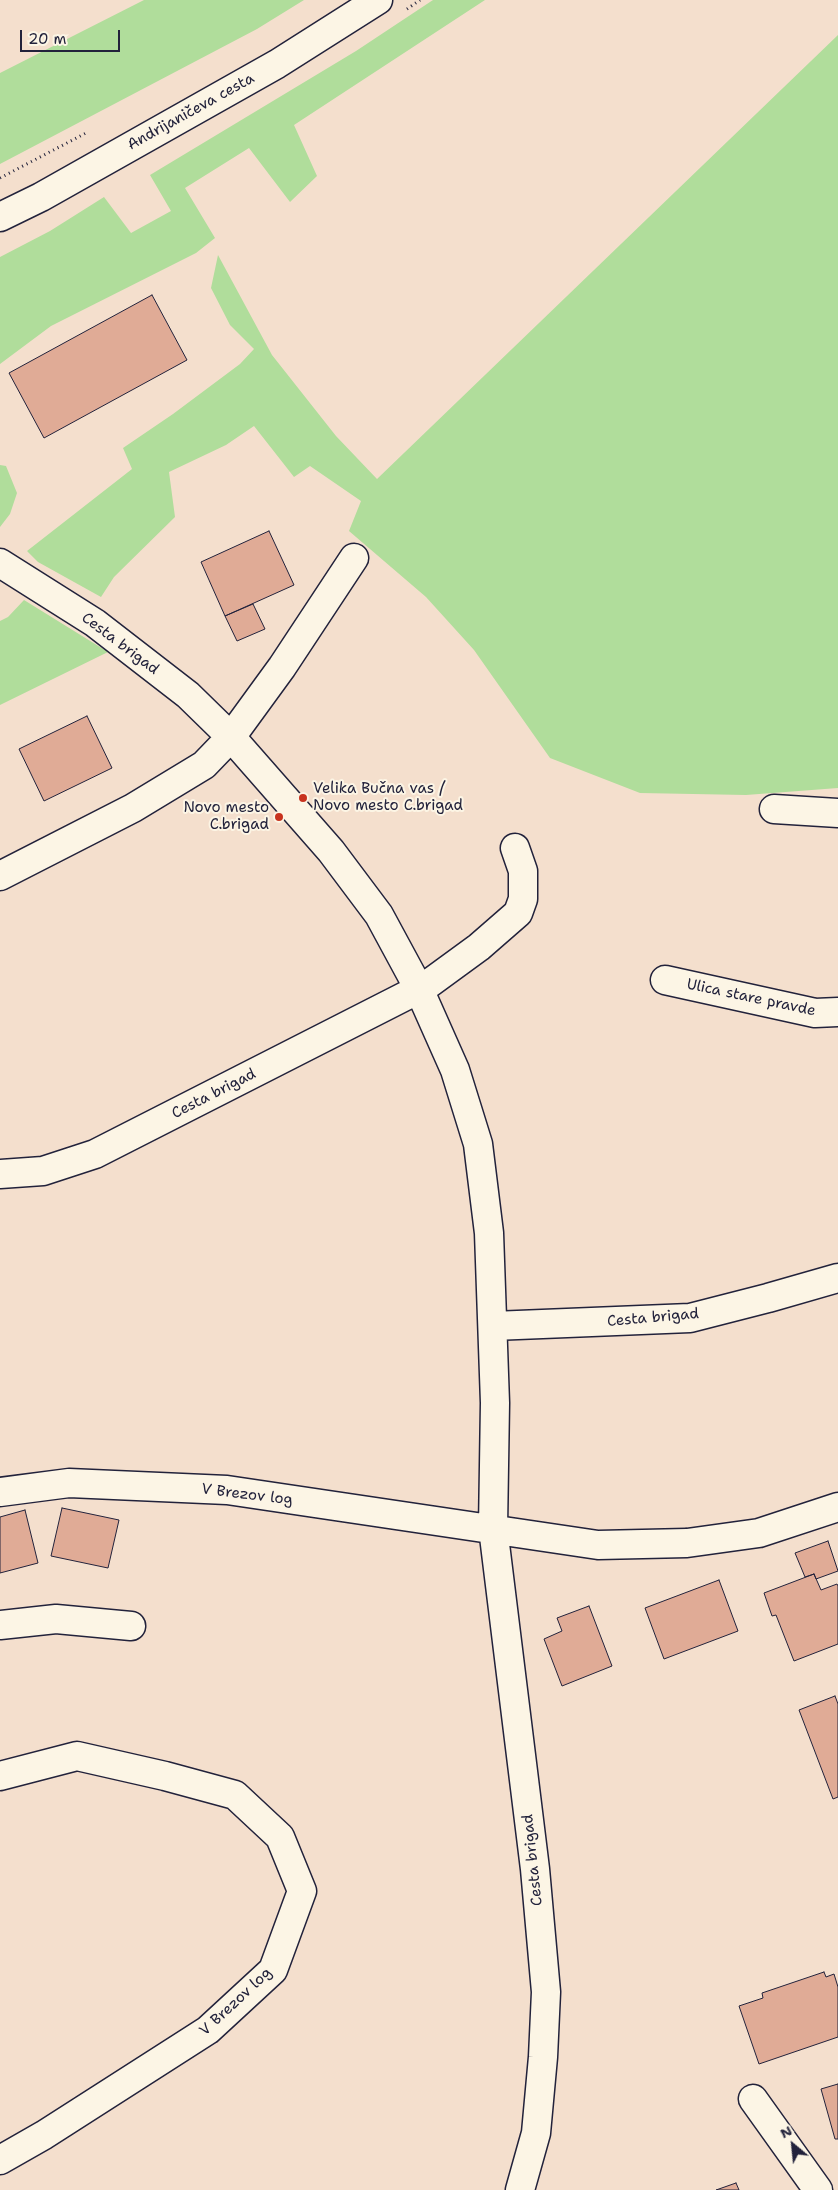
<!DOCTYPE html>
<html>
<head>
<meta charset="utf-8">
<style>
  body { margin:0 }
  #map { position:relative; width:838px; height:2190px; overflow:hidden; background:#f4dfcd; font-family:"Shantell Sans",sans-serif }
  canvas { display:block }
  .north { position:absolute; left:768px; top:2120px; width:50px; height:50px; -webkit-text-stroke:4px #fcf5e5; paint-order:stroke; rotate:332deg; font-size:14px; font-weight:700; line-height:20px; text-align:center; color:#22223b }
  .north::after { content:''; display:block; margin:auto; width:18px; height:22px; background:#22223b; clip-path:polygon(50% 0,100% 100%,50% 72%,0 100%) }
  .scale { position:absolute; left:20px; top:30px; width:100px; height:22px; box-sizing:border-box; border:2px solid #22223b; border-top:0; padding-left:6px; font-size:15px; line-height:18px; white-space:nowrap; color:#22223b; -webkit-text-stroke:4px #fcf5e5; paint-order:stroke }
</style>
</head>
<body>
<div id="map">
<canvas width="838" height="2190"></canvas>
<div class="north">N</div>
<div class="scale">20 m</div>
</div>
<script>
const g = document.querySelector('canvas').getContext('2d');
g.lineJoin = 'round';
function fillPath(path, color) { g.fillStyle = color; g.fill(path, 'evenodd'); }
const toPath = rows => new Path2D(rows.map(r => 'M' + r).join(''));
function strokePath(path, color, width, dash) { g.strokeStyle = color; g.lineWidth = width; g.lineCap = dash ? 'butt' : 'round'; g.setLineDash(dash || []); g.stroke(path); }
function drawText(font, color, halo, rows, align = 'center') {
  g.font = font + ' "Shantell Sans",sans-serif'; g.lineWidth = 4; g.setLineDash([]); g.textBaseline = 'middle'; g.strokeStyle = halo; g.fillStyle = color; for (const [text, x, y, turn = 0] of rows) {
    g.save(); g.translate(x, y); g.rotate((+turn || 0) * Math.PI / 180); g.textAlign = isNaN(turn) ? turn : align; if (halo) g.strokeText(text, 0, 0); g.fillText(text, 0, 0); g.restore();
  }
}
fillPath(toPath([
  [144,0,304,0,257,29,0,164,0,73],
  [433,0,485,0,294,125,317,176,290,202,249,148,185,188,215,238,196,253,51,326,0,364,0,257,50,231,104,197,131,233,171,211,150,175,356,51],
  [838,35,838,788,746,795,640,793,550,758,474,650,426,597,349,531,361,501,310,466,294,477,254,426,226,445,169,472,175,517,114,577,101,597,38,562,27,551,132,469,123,448,173,414,240,364,254,349,230,325,211,288,218,255,272,355,336,436,377,479],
  [0,465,6,466,17,493,10,514,0,527],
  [24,600,108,652,0,705,0,621,8,617]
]), '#b0dd9b');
const building = toPath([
  [152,295,187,360,44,438,9,373,152,295],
  [269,531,294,585,225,616,201,562,269,531],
  [253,604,265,629,237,641,225,616,253,604],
  [87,716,112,768,44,801,19,749,87,716],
  [62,1508,119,1520,108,1568,51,1556,62,1508],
  [25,1510,38,1563,0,1573,0,1517,25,1510],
  [828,1541,838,1571,816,1579,814,1574,805,1577,795,1553,828,1541],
  [814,1574,821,1590,837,1584,838,1586,838,1644,794,1661,776,1615,772,1616,764,1593,814,1574],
  [719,1580,738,1631,664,1659,645,1608,719,1580],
  [589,1606,612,1666,562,1686,544,1639,562,1631,557,1618,589,1606],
  [835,1696,838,1704,838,1797,833,1799,799,1710,835,1696],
  [824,1972,826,1977,834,1974,838,1987,838,2037,759,2064,739,2006,763,1998,762,1993,824,1972],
  [838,2084,838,2139,835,2139,821,2089,838,2084],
  [736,2183,739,2190,716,2190,736,2183]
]);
fillPath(building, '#e0ab96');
strokePath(building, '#22223b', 1);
const minor = toPath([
  [0,563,95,623,188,695,231,737,331,851,379,915,419,989,455,1070,478,1144,489,1233,495,1403,493,1528,535,1869,546,1992,543,2057,536,2133,520,2190],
  [774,809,838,813],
  [0,876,133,808,204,765,231,737,282,667,354,558],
  [665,980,815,1013,838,1012],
  [0,1174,43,1171,95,1154,427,985,479,947,518,913,523,899,523,871,515,848],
  [493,1326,690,1318,768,1298,838,1278],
  [0,1492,69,1483,227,1490,598,1545,687,1543,759,1533,838,1507],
  [0,1625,56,1619,131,1626],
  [0,1776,77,1756,165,1776,235,1795,280,1837,302,1891,273,1970,208,2030,44,2135,0,2160],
  [753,2099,818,2190]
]);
const secondary = toPath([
  [0,217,41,197,277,64,378,0]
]);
strokePath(minor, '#22223b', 31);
strokePath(secondary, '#22223b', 31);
strokePath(toPath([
  [407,9,420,0],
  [0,178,86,133]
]), '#22223b', 3, [1, 4]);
strokePath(minor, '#fcf5e5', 28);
strokePath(secondary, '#fcf5e5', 28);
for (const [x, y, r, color] of [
  [303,798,5,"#c8321e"],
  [279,817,5,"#c8321e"]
]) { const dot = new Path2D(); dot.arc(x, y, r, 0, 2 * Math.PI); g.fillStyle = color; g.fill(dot); strokePath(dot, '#fcf5e5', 2); }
drawText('15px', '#22223b', '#fcf5e5', [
  ["Andrijaničeva cesta",191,112,-29],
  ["Cesta brigad",120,644,37],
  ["Ulica stare pravde",751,998,12],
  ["Cesta brigad",214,1094,-27],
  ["Cesta brigad",653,1318,-5],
  ["V Brezov log",247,1495,7],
  ["Cesta brigad",533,1860,-96],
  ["V Brezov log",236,2002,-43]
]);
drawText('15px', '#22223b', '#fcf5e5', [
  ["Velika Bučna vas /",313,789],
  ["Novo mesto C.brigad",313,806],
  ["Novo mesto",269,808,"right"],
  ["C.brigad",269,825,"right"]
], 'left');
</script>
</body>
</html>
